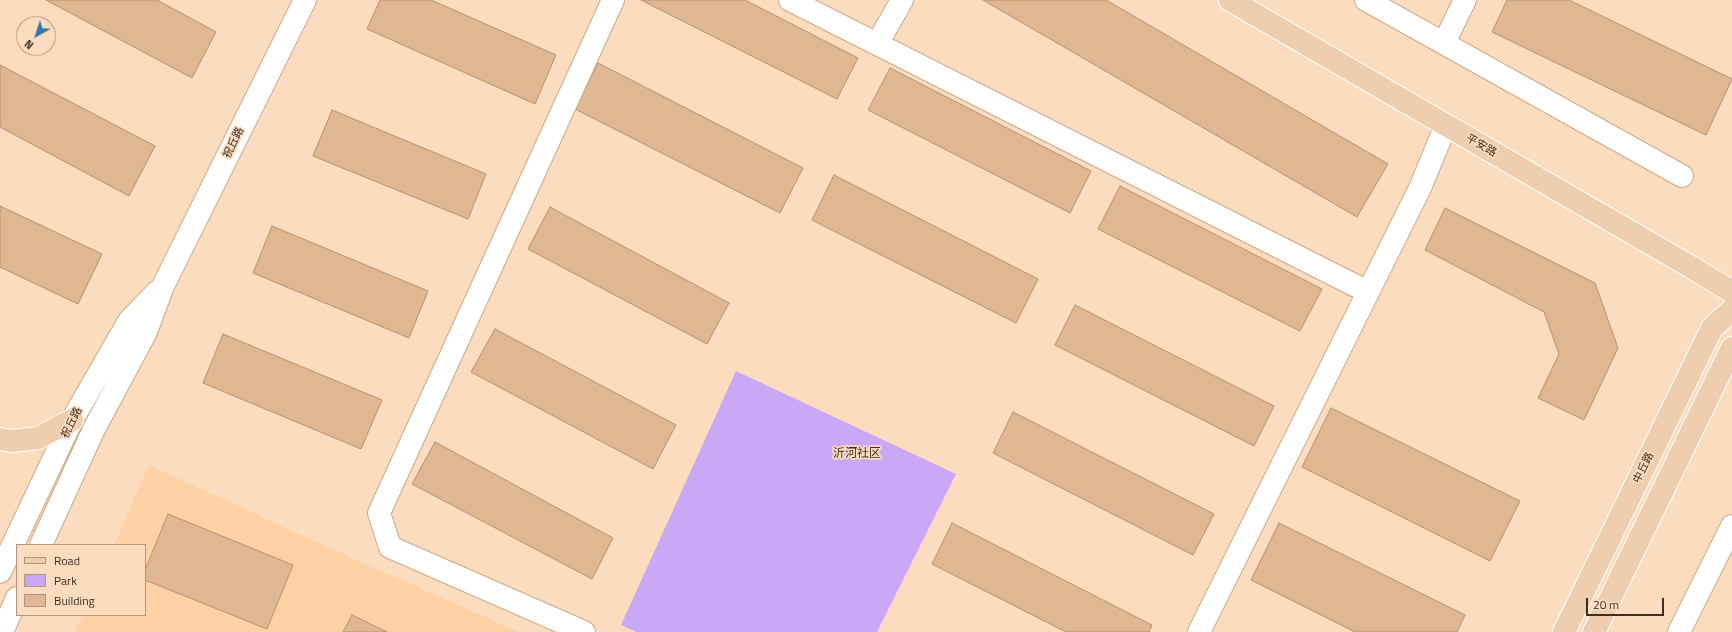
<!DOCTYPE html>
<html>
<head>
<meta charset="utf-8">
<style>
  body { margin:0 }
  #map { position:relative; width:1732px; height:632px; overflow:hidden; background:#fcdcbe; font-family:"Titillium Web",sans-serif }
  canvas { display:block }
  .legend { position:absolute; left:16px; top:544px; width:130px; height:72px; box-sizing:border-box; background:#fcdcbe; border:1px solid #b0967e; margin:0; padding:5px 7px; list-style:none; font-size:12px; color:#3d2e1f }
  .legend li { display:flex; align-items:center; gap:8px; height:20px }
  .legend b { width:20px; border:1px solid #b0967e }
  .north { position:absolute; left:16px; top:16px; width:40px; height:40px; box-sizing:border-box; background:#fcdcbe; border:1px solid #b0967e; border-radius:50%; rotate:219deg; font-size:11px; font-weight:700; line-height:16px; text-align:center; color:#3d2e1f }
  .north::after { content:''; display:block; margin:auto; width:14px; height:18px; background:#3177ac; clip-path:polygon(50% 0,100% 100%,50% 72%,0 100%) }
  .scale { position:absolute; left:1586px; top:598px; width:78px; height:18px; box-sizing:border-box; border:2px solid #3d2e1f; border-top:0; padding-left:5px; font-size:12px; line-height:14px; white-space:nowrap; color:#3d2e1f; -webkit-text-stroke:3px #fcdcbe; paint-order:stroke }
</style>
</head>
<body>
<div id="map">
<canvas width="1732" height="632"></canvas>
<ul class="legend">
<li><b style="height:5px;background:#eeceaf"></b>Road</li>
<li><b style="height:11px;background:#cba8f5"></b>Park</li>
<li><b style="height:11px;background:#dfb893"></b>Building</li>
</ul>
<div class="north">N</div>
<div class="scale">20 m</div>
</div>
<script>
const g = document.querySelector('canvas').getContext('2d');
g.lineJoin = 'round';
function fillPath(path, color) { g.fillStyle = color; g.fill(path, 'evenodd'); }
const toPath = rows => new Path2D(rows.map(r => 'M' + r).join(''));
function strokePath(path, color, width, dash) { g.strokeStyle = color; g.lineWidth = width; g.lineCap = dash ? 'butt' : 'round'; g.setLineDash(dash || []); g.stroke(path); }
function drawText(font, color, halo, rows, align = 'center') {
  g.font = font + ' "Titillium Web","Noto Sans SC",sans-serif'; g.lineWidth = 3.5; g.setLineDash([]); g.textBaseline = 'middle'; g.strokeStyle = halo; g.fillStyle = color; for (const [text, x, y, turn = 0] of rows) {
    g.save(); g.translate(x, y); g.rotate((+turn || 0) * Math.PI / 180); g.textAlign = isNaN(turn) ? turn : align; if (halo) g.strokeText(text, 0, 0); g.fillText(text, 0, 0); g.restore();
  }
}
fillPath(toPath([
  [149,465,334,550,519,632,75,632,83,615,145,615,145,545,114,545]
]), '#ffd1a5');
fillPath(toPath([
  [736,371,956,474,877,632,636,632,621,625]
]), '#cba8f5');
const building = toPath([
  [46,0,157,0,216,32,192,78,46,0],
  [380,0,431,0,556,55,535,104,367,29,380,0],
  [641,0,745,0,858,58,837,99,641,0],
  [983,0,1106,0,1388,164,1357,217,983,0],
  [1507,0,1569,0,1732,79,1706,135,1492,32,1507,0],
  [598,63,803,168,780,213,575,109,598,63],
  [0,65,155,146,129,196,0,127,0,65],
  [890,68,1091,171,1070,213,868,110,890,68],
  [332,110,486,174,468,219,313,156,332,110],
  [834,175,1038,279,1016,323,812,220,834,175],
  [1120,186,1322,289,1300,331,1098,229,1120,186],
  [0,206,102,254,78,304,0,267,0,206],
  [550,207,729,303,707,344,528,249,550,207],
  [1445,208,1595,283,1618,348,1584,420,1538,398,1559,354,1544,312,1425,250,1445,208],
  [272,226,428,291,409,338,253,273,272,226],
  [1075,305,1274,406,1254,446,1055,345,1075,305],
  [495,329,676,425,653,469,471,372,495,329],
  [223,334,382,400,361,449,203,383,223,334],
  [1331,408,1520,501,1490,561,1302,467,1331,408],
  [1013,412,1214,514,1193,555,993,453,1013,412],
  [435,442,613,538,592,579,412,484,435,442],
  [168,514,293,565,267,629,145,580,145,570,168,514],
  [952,523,1152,625,1149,632,1066,632,932,564,952,523],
  [1279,523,1465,615,1457,632,1355,632,1251,580,1279,523],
  [352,615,387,632,343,632,352,615]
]);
fillPath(building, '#dfb893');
strokePath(building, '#b6916d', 1);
const minor = toPath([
  [790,0,1368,292],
  [1366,0,1682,176],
  [1444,43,1465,0],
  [877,44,902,0],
  [41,545,94,429,146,332,163,286,305,0],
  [0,572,72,420,129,321,158,291],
  [2,632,17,598],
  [584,632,390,547,379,513,613,0],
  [1199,632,1420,188,1446,125],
  [1679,632,1732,526]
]);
const major = toPath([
  [1230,0,1691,267,1732,292],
  [0,439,12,441,38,438,72,420],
  [1564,632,1712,328,1732,310],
  [1594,632,1732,348]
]);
strokePath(minor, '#cea883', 24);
strokePath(major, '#fff', 24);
strokePath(minor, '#fff', 22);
strokePath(major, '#eeceaf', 22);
drawText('11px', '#3d2e1f', '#fcdcbe', [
  ["祝丘路",234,143,-64],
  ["平安路",1481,146,30],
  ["祝丘路",72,423,-63],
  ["中丘路",1644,468,-64]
]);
drawText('12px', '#3d2e1f', '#fcdcbe', [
  ["沂河社区",857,454]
]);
</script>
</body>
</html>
